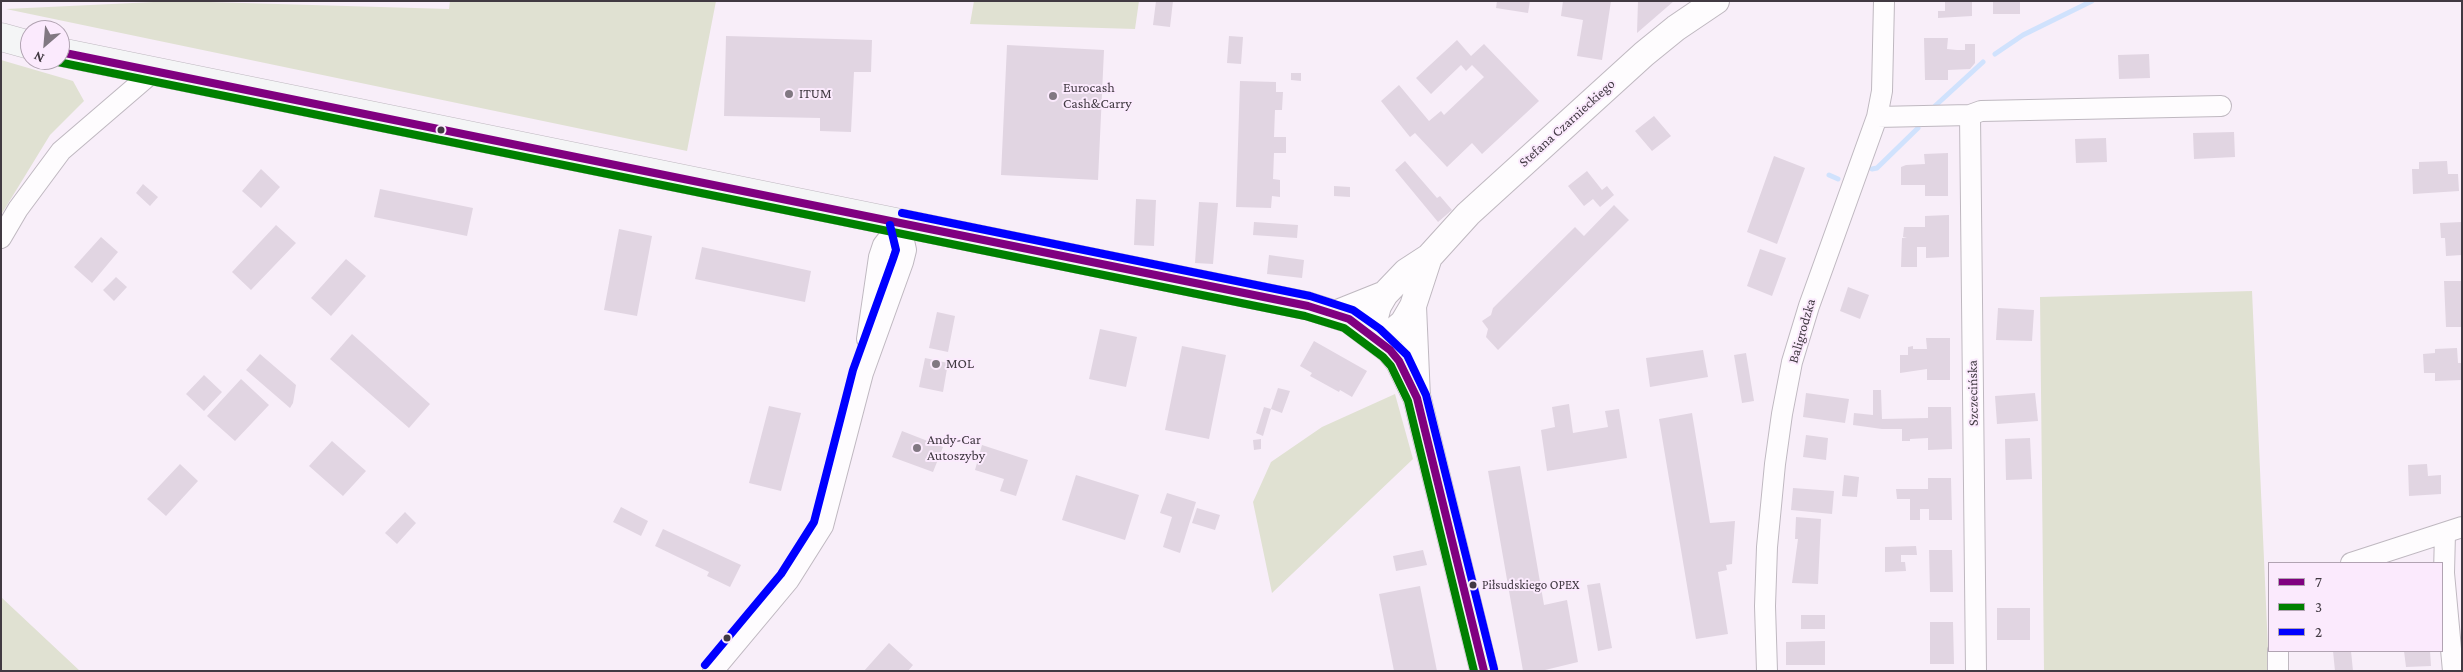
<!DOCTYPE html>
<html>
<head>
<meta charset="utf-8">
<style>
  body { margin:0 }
  #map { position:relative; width:2463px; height:672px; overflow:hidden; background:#f8eef9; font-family:"Crimson Pro",serif }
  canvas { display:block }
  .frame { position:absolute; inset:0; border:2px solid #413942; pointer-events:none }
  .legend { position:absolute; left:2268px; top:562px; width:175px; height:90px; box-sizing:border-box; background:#fbeafd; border:1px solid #b1a3b2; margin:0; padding:6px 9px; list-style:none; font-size:15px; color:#413942 }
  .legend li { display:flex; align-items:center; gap:10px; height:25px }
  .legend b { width:25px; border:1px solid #b1a3b2 }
  .north { position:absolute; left:20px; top:20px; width:50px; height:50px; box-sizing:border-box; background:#fbeafd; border:1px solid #b1a3b2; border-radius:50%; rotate:207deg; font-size:14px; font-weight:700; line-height:20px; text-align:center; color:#413942 }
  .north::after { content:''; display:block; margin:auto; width:18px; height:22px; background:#817882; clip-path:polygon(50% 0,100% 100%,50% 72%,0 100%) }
</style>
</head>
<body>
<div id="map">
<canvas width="2463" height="672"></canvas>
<div class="frame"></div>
<ul class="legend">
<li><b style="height:6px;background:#800080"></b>7</li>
<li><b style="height:6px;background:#008000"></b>3</li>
<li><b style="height:6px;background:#00f"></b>2</li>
</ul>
<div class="north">N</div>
</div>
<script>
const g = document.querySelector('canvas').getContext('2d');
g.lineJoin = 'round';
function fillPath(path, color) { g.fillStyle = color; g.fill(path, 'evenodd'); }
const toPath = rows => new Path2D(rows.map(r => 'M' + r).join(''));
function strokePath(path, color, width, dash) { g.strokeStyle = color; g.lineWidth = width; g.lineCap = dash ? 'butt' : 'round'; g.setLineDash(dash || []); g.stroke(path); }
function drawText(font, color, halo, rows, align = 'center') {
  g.font = font + ' "Crimson Pro",serif'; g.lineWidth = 4; g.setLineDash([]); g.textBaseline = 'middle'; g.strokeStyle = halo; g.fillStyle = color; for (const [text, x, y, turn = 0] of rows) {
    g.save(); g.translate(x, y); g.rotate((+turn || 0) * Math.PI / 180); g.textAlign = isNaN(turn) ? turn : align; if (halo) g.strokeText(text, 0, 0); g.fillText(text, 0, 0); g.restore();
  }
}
fillPath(toPath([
  [175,1,449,9,450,1,716,1,687,151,6,9],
  [974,1,1139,1,1135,29,970,24],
  [1,60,73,81,84,101,50,135,1,215],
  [2252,291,2269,671,2044,671,2040,297],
  [1395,394,1413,459,1272,593,1253,502,1271,462,1322,427],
  [1,597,80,671,1,671]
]), '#e0e1d2');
strokePath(toPath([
  [1995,54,2023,35,2092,1],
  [1935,106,1983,62],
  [1872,169,1877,168,1918,128],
  [1829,175,1838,179]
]), '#d0e2fd', 5);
fillPath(toPath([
  [1156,1,1173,1,1170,27,1153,25],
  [1497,1,1530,1,1528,13,1496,8],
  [1563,1,1611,1,1602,60,1577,56,1583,20,1561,16],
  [1638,1,1674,1,1637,33],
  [1945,1,1972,1,1972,16,1938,18,1938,11,1945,11],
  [1993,1,2020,1,2020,14,1993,14],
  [726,36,872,40,871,72,854,72,851,132,820,131,820,118,724,116],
  [1229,36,1243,37,1241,64,1227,63],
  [1924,38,1948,38,1947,49,1957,50,1965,50,1965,44,1975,44,1975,63,1970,69,1948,70,1948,80,1925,80],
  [1457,40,1471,56,1484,44,1539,101,1482,154,1472,143,1447,167,1415,133,1410,137,1381,101,1399,85,1429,121,1441,111,1444,115,1484,77,1472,65,1466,71,1461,65,1431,94,1416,78],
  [1007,45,1104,50,1098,180,1001,175],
  [2149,54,2150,78,2119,79,2118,55],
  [1291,73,1301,73,1301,81,1291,80],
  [1240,81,1276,82,1276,92,1283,92,1282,110,1275,110,1274,137,1286,137,1286,153,1274,153,1273,179,1280,180,1280,197,1272,196,1271,208,1236,207],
  [1654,116,1671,136,1652,151,1635,131],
  [2234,132,2235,157,2194,159,2193,133],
  [2106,138,2107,162,2076,163,2075,139],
  [1948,153,1948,196,1925,196,1925,185,1901,185,1901,167,1906,165,1925,164,1924,154],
  [1774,156,1805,168,1777,244,1747,232],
  [1405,161,1437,198,1440,196,1452,210,1438,222,1395,170],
  [2447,161,2448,174,2458,174,2459,191,2413,194,2412,169,2419,169,2419,162],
  [261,169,280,187,261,208,242,191],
  [1587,171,1602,190,1607,186,1614,195,1600,207,1593,199,1584,206,1568,186],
  [143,184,158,197,150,206,136,193],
  [1334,186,1350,187,1350,197,1334,196],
  [380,189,473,208,467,236,374,217],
  [1136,199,1156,200,1154,246,1134,245],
  [1199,202,1218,203,1213,264,1195,263],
  [1614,205,1629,220,1498,350,1486,337,1488,329,1482,321,1491,315,1493,308,1575,227,1584,236],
  [1949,215,1949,257,1926,258,1926,247,1917,247,1917,267,1901,267,1902,238,1907,238,1903,237,1904,227,1925,227,1925,216],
  [1254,222,1298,225,1297,238,1253,235],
  [2462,222,2462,255,2446,256,2445,238,2441,238,2440,223],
  [276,225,296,243,251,290,232,272],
  [619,229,652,236,637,316,604,310],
  [101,237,118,252,92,283,74,267],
  [702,247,811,271,805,302,695,279],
  [1760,249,1786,258,1772,296,1747,286],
  [1269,255,1304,260,1302,278,1267,274],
  [346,259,366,276,331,316,311,298],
  [116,277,127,287,114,301,103,290],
  [2444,281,2462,281,2462,327,2446,327],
  [1848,287,1869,295,1860,319,1840,311],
  [1998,308,2034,310,2032,341,1996,340],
  [937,312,955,316,948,352,929,348],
  [1100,329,1137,337,1126,387,1089,379],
  [352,334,430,404,409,428,330,359],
  [1926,338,1950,338,1950,380,1927,380,1927,369,1900,373,1900,355,1908,355,1908,347,1913,346,1913,349,1927,349],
  [1314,341,1367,371,1352,397,1340,390,1339,392,1310,376,1312,373,1300,366],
  [1182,346,1226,355,1209,439,1165,430],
  [2457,348,2458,363,2462,363,2462,380,2435,381,2435,373,2424,373,2423,354,2435,353,2435,349],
  [1703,350,1708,377,1650,387,1646,358],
  [1746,353,1754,401,1742,403,1734,355],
  [260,354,296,385,293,403,290,408,246,370],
  [925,358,948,363,943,392,919,387],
  [204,375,222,392,204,411,186,394],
  [241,379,269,405,235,441,207,416],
  [1278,388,1290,391,1282,413,1271,409],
  [1873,390,1881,390,1882,419,1928,418,1928,407,1951,407,1952,449,1928,450,1928,438,1910,439,1910,441,1902,441,1902,429,1882,429,1853,425,1854,413,1873,415],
  [1806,393,1849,399,1845,423,1803,417],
  [2035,393,2038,421,1997,424,1995,396],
  [1569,404,1573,433,1608,427,1605,411,1619,409,1627,458,1547,471,1541,430,1555,427,1552,407],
  [769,406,801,413,781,491,749,483],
  [1264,407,1271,409,1263,436,1256,433],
  [1692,413,1710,523,1735,521,1732,564,1726,565,1727,570,1718,572,1728,634,1696,639,1659,419],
  [902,431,943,447,933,472,892,457],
  [1806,435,1828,438,1826,460,1803,457],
  [2030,438,2032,479,2006,480,2005,439],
  [1261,439,1261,449,1254,450,1253,440],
  [332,441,366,471,343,496,309,466],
  [982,445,1028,460,1016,496,1000,491,1004,479,975,470],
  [180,464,198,481,166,516,147,499],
  [2427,464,2428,476,2441,475,2441,494,2409,496,2408,465],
  [1520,466,1544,605,1567,600,1578,662,1541,671,1523,671,1488,471],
  [1076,475,1139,495,1125,540,1062,520],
  [1844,475,1859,477,1857,497,1842,496],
  [1928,478,1951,478,1952,520,1929,520,1929,509,1920,509,1920,520,1910,520,1910,499,1897,499,1896,489,1928,489],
  [1793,488,1834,491,1832,514,1791,510],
  [1167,493,1196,502,1180,553,1163,547,1172,517,1160,513],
  [621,507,648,521,641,536,613,522],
  [1197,508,1220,515,1215,530,1192,523],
  [405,512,416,523,397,544,385,533],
  [1796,517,1821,519,1818,584,1792,583,1798,539,1795,539],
  [663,529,741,565,730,587,707,576,709,572,655,546],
  [1916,546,1917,555,1901,555,1901,562,1905,562,1906,571,1885,572,1885,547],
  [1423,550,1427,565,1396,571,1393,556],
  [1929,550,1952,550,1953,592,1930,592],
  [1600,583,1612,648,1598,651,1587,585],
  [1420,586,1437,671,1394,671,1379,594],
  [1997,608,2030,608,2030,640,1997,640],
  [1801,615,1825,615,1825,629,1801,629],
  [1930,622,1953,622,1954,664,1930,664],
  [1825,641,1825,665,1786,665,1786,642],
  [889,643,913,665,908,671,864,671],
  [2333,651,2351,651,2353,671,2335,671],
  [2404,651,2430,651,2431,666,2406,667]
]), '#e1d5e2');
const minor = toPath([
  [1970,115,1981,111,2221,106],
  [1877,117,1970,115,1976,671],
  [1,238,18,209,61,151,153,72],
  [867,339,879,257,883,245,900,223],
  [2445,533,2444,573,2453,671],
  [2351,563,2462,527],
  [2278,651,2278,671],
  [713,671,789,580,823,526,863,373,903,262,906,250,900,223],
  [1767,671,1765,606,1767,547,1775,464,1782,414,1792,362,1809,306,1877,117,1882,91,1884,1]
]);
const tertiary = toPath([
  [1429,257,1413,306,1403,323,1390,334,1374,337,1374,321,1378,306,1385,294,1406,272,1429,257,1468,214,1644,54,1676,28,1716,1],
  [1413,306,1417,398],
  [1335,314,1385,294]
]);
const secondary = toPath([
  [1,37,30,45],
  [60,52,1308,306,1349,319,1390,350,1399,361,1417,398,1484,671]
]);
strokePath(minor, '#bfb8c0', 22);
strokePath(tertiary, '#bfb8c0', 28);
strokePath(secondary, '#bfb8c0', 29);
strokePath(minor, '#fefcfe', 20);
strokePath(tertiary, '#fefcfe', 26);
strokePath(secondary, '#f4f5f6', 28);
strokePath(toPath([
  [60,52,1308,306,1349,319,1390,350,1399,361,1417,398,1484,671]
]), '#800080', 8);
strokePath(toPath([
  [58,62,1305,316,1344,328,1383,357,1391,366,1408,401,1474,671]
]), '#008000', 8);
strokePath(toPath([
  [902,213,1310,296,1353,310,1380,329,1407,355,1426,395,1494,669],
  [705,665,781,574,814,522,853,370,893,259,896,250,890,225]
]), '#00f', 8);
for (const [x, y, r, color] of [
  [789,94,5,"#817882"],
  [1053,96,5,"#817882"],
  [441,130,4.5,"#413942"],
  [936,364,5,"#817882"],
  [917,448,5,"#817882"],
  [1473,585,4.5,"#413942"],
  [727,638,4.5,"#413942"]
]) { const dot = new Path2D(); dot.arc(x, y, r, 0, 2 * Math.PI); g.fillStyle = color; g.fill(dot); strokePath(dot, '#fbeafd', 2); }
drawText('13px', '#413942', '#fbeafd', [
  ["Piłsudskiego OPEX",1482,585]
], 'left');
drawText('14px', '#413942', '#fbeafd', [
  ["Eurocash",1063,88],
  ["Cash&Carry",1063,104],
  ["ITUM",799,94],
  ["MOL",946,364],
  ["Andy-Car",927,440],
  ["Autoszyby",927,456]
], 'left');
drawText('14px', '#413942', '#fbeafd', [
  ["Stefana Czarnieckiego",1567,123,-42],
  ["Baligrodzka",1802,331,-74],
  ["Szczecińska",1973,393,-91]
]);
</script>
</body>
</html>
